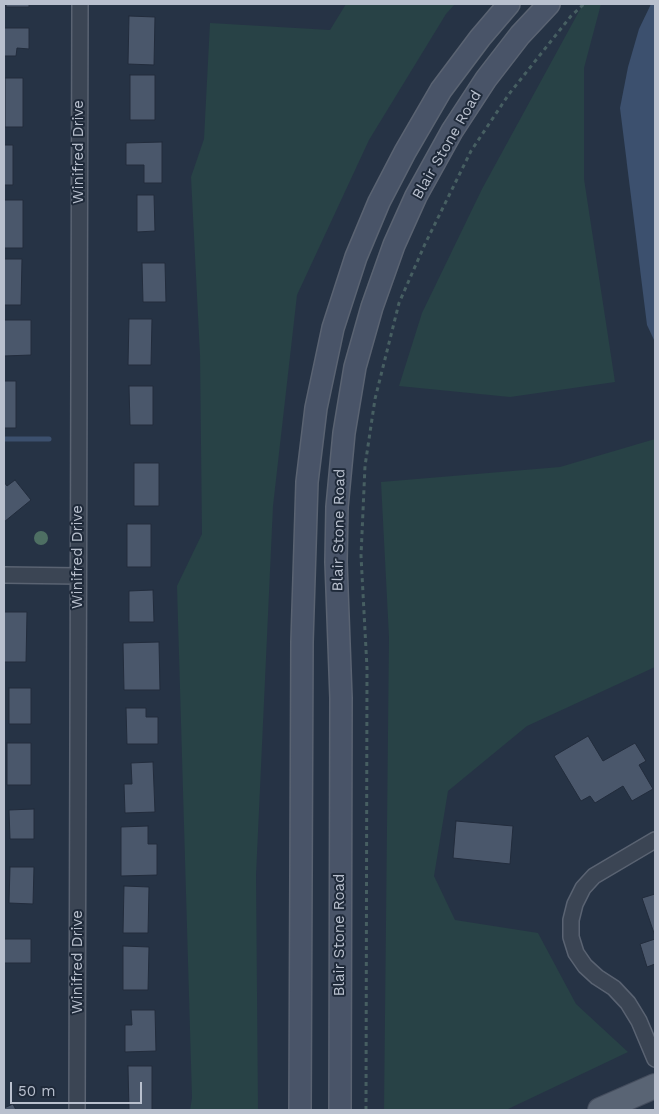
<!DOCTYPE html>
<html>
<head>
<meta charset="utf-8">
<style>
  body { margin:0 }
  #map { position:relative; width:659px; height:1114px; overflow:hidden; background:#263345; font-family:"Work Sans",sans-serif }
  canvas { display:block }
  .frame { position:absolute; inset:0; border:5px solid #b9c0ce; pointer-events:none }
  .scale { position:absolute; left:10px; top:1082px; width:132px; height:22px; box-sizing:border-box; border:2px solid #b9c0ce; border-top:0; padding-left:6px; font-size:15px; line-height:18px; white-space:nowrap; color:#b9c0ce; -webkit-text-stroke:4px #1f2a3a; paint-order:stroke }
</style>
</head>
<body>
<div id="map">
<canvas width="659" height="1114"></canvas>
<div class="frame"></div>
<div class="scale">50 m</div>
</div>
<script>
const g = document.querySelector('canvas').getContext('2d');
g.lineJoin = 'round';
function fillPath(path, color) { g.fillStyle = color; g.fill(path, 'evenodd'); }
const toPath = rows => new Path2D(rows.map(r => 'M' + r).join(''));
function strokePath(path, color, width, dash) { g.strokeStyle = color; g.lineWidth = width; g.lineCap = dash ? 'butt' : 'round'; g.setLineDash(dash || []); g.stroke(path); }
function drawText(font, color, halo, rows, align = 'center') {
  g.font = font + ' "Work Sans",sans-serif'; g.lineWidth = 4; g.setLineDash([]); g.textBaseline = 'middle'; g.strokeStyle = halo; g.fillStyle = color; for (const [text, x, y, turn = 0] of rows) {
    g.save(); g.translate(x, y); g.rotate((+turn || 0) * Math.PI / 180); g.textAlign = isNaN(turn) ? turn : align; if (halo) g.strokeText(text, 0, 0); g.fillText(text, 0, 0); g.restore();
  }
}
fillPath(toPath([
  [346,4,455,4,446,14,369,140,297,295,273,506,256,875,258,1110,190,1110,192,1098,177,586,202,534,200,355,191,177,204,139,210,23,330,30],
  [583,4,601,4,584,68,584,179,615,382,510,397,399,386,422,313,482,189],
  [655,439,655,667,527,726,448,791,434,876,455,920,538,933,576,1004,628,1052,506,1110,384,1110,389,637,381,482,560,467]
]), '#284246');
fillPath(toPath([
  [651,4,655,4,655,342,647,325,620,108,628,67,639,29]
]), '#3c506e');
strokePath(toPath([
  [4,439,49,439]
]), '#3c506e', 5);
const building = toPath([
  [6,4,29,4,29,7,6,7,6,4],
  [129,16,155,17,154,65,128,64,129,16],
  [4,28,29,28,29,49,17,48,16,56,4,56,4,28],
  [130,75,155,75,155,120,130,120,130,75],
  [5,78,23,78,23,127,5,127,5,78],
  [162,142,162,183,144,183,144,165,126,165,126,143,162,142],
  [4,145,13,145,13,185,4,185,4,145],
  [137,195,154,195,155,231,137,232,137,195],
  [4,200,23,200,23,248,4,248,4,200],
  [4,259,22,259,21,305,4,305,4,259],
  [142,263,165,263,166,302,143,302,142,263],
  [129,319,152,319,151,365,128,365,129,319],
  [4,320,31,320,31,355,4,356,4,320],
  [4,381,16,381,16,428,4,428,4,381],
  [129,386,153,386,153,425,130,425,129,386],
  [134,463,159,463,159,506,134,506,134,463],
  [15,480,31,500,4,522,4,482,7,486,15,480],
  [127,524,151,524,151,567,127,567,127,524],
  [153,590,154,622,129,622,129,591,153,590],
  [4,612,27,612,26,662,4,662,4,612],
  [159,642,160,690,124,690,123,643,159,642],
  [9,688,31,688,31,724,9,724,9,688],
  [126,708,146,708,146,717,158,717,158,744,127,744,126,708],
  [588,736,603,761,635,743,646,761,639,765,653,789,632,801,623,786,595,803,590,796,581,801,554,756,588,736],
  [7,743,31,743,31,785,7,785,7,743],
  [153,762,155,812,125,813,124,784,132,784,131,763,153,762],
  [34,809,34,839,10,839,9,810,34,809],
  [456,821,513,826,510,864,453,858,456,821],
  [148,826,148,844,157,844,157,875,121,876,121,827,148,826],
  [10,867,34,867,33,904,9,903,10,867],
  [124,886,149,887,148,933,123,933,124,886],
  [655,894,655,936,642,898,655,894],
  [4,939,31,939,31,963,4,963,4,939],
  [655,939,655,964,647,967,640,944,655,939],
  [123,946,149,947,148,990,123,990,123,946],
  [131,1010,155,1010,156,1051,125,1052,125,1025,132,1025,131,1010],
  [128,1066,152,1066,152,1110,129,1110,128,1066],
  [13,1104,16,1110,4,1110,4,1108,13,1104]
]);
fillPath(building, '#4a576b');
strokePath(building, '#222c3c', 1);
const minor = toPath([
  [4,575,78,576],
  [655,840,594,876,583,888,575,904,571,920,571,937,576,953,585,966,597,977,614,988,628,1003,639,1021,655,1059],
  [77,1110,80,4]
]);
const secondary = toPath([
  [300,1110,302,642,307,482,316,408,333,328,356,257,379,202,405,152,441,90,480,38,509,4],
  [340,1110,341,698,336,562,337,507,344,433,355,367,372,307,394,245,416,196,452,131,486,79,520,35,549,4]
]);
const primary = toPath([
  [600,1110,655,1086]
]);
strokePath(minor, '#5a6372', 18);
strokePath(secondary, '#5a6372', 24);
strokePath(primary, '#454e5e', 26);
strokePath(toPath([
  [366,1110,367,668,361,556,365,466,375,399,399,303,425,244,471,151,509,94,571,16,584,4]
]), '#475f62', 3, [4, 4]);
strokePath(minor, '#3b4554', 15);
strokePath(secondary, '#495468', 21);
strokePath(primary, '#596474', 24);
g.fillStyle = '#4e6f63';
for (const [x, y] of [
  [41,538]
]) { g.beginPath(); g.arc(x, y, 7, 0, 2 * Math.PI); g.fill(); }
drawText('15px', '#b9c0ce', '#1f2a3a', [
  ["Blair Stone Road",447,145,-60],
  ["Winifred Drive",79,152,-90],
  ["Blair Stone Road",339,530,-89],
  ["Winifred Drive",78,557,-90],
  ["Blair Stone Road",340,935,-90],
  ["Winifred Drive",78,962,-90]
]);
</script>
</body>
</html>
